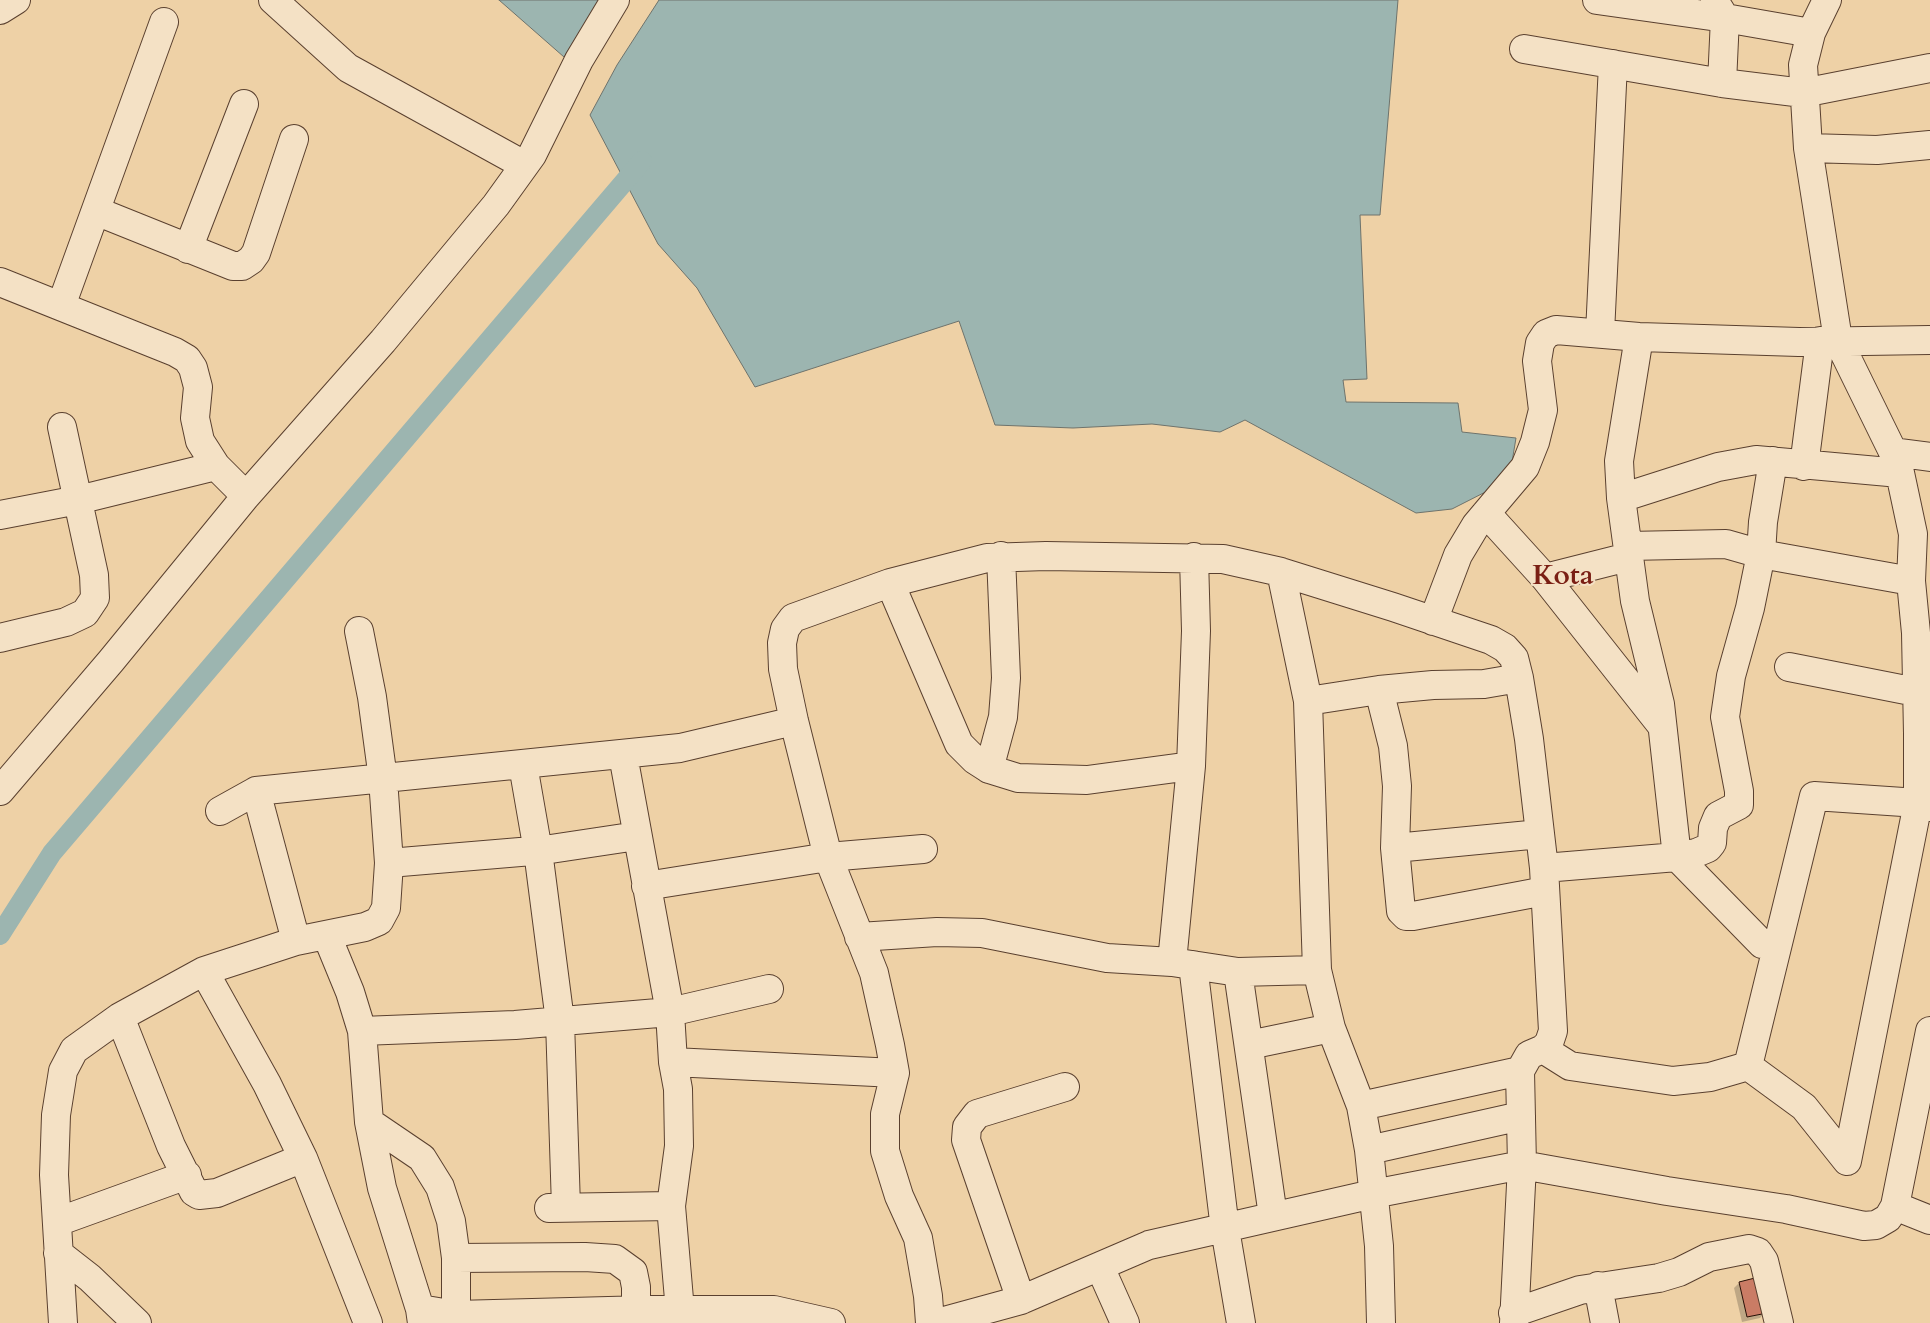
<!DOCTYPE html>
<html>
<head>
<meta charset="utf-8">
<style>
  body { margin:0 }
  canvas { display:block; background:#eed1a6 }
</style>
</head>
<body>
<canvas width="1930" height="1323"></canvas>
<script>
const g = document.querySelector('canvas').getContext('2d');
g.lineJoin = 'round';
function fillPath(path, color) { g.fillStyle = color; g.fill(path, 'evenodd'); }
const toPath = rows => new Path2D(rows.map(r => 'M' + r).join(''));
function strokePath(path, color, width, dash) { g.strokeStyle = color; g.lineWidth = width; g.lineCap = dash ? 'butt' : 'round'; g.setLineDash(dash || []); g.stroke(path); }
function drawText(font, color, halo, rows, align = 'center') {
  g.font = font + ' Cardo,serif'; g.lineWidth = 4; g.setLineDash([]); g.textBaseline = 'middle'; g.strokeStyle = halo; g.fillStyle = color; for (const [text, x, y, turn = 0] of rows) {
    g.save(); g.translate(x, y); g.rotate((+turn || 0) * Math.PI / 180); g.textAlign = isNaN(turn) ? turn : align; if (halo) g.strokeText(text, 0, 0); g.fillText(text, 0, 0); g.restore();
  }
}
const water = toPath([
  [499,0,599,0,564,57,499,0],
  [659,0,1398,0,1380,215,1360,215,1367,379,1343,380,1346,402,1458,403,1462,432,1516,438,1509,480,1452,509,1416,513,1245,420,1220,432,1152,424,1073,428,995,425,959,321,755,387,697,288,658,244,590,115,617,65,659,0]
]);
fillPath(water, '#9cb5b0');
strokePath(water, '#6e736c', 1);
fillPath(toPath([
  [1739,1283,1765,1312,1760,1318,1742,1322,1734,1288]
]), '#0003');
strokePath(toPath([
  [0,935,52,853,642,161]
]), '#9cb5b0', 20);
const building = toPath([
  [1759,1277,1767,1313,1747,1317,1739,1282,1759,1277]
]);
fillPath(building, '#ca7c65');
strokePath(building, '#281007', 1);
const minor = toPath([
  [273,0,348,68,524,165],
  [1597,0,1725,18,1811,33],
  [1827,0,1811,33,1803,65,1808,148,1838,340,1893,452,1900,473,1913,534,1911,581,1916,633,1918,734,1918,803,1847,1161],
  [1715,2,1725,18,1722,83],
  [0,10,16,0],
  [1524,49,1722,83,1803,93,1930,68],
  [1808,148,1877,150,1930,145],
  [96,211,233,266,242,266,251,260,256,253,294,139],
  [188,249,244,104],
  [0,282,175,352,187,359,193,368,198,387,195,418,200,441,216,466,246,496],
  [61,306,164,22],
  [1600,333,1613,64],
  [1639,337,1619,461,1621,498,1635,601,1660,704,1677,857,1762,944],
  [1893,452,1930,457],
  [1804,466,1820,341],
  [1621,498,1718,467,1756,460,1900,473],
  [1486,513,1545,578,1662,726],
  [0,515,78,500,216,466],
  [1628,546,1726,544,1761,554,1911,581],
  [1281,572,1308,701,1317,970,1331,1028,1361,1106,1369,1150,1379,1246,1381,1323],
  [1545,578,1628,557],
  [890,583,959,744,975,760,989,769,1018,778,1087,780,1191,766],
  [1433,621,1458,555,1476,525,1525,467,1535,442,1543,410,1537,361,1540,343,1546,334,1556,330,1639,337,1799,342,1930,340],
  [0,638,66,622,85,613,95,598,94,575,62,427],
  [1789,667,1916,692],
  [1379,690,1393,746,1397,786,1395,848,1401,911,1406,916,1413,916,1545,891],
  [1308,701,1379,690,1433,685,1484,684,1519,678],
  [623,755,670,1012,673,1062,678,1089,679,1146,671,1206,680,1311,683,1323],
  [523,765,538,851,560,1021,566,1207],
  [989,769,1003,717,1006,678,1001,556],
  [0,791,111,661,246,496,383,341,496,205,532,155,579,60,615,0],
  [256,791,296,941],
  [220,811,256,791,680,748,794,721],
  [1395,848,1540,834],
  [389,863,544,850,637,836],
  [1544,868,1677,857,1696,853,1708,848,1712,843,1713,828,1718,816,1739,805,1739,791,1725,717,1731,676,1750,608,1761,554,1763,522,1773,461],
  [646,886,828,857,923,849],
  [327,936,350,992,362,1031,369,1122,382,1188,420,1309,422,1323],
  [859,937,937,932,982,933,1107,958,1172,962,1238,972,1317,970],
  [1172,962,1191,766,1196,631,1194,557],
  [1193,965,1225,1229,1241,1323],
  [204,971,267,1084,303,1158,368,1323],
  [1238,972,1273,1216],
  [120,1017,171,1146,194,1192,199,1195,217,1193,303,1158],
  [362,1031,515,1025,670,1012,769,989],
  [1249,1045,1331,1028],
  [1543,1049,1570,1066,1673,1081,1710,1077,1748,1066],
  [673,1062,895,1073],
  [1361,1106,1520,1071],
  [369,1122,422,1158,440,1187,451,1221,456,1258,456,1315],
  [1369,1150,1521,1116],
  [1847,1161,1804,1107,1748,1066,1814,796,1918,803,1930,807],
  [1895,1206,1930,1220],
  [549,1208,671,1206],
  [57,1222,187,1175],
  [58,1253,90,1278,137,1323],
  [456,1258,585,1257,615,1259,633,1272,636,1287,636,1311],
  [1100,1267,1125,1323],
  [1598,1286,1605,1323],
  [1021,1300,966,1140,967,1127,977,1114,1065,1087],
  [420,1309,456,1315,647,1310,774,1310,831,1323],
  [1513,1313,1580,1290,1659,1278,1679,1272,1709,1257,1749,1249,1758,1252,1764,1261,1779,1323],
  [63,1323,54,1175,56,1115,63,1071,74,1050,120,1017,204,971,296,941,365,927,379,921,386,908,389,863,383,779,372,697,359,631],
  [930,1323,928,1296,918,1238,899,1196,885,1151,885,1114,895,1073,890,1045,874,973,828,857,794,721,783,669,782,643,785,629,793,618,890,583,987,558,1046,556,1223,559,1281,572,1393,607,1491,640,1505,648,1514,658,1519,678,1529,739,1544,868,1553,1031,1549,1043,1543,1049,1529,1055,1520,1071,1522,1165,1514,1323],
  [937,1323,1021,1300,1149,1245,1373,1194,1522,1165,1667,1191,1786,1209,1864,1226,1876,1225,1888,1218,1895,1206,1930,1031]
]);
strokePath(minor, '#5a402f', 30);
strokePath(minor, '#f4e1c5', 28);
drawText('bold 28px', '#7a1f14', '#f4e1c5', [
  ["Kota",1563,578]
]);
</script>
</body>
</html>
